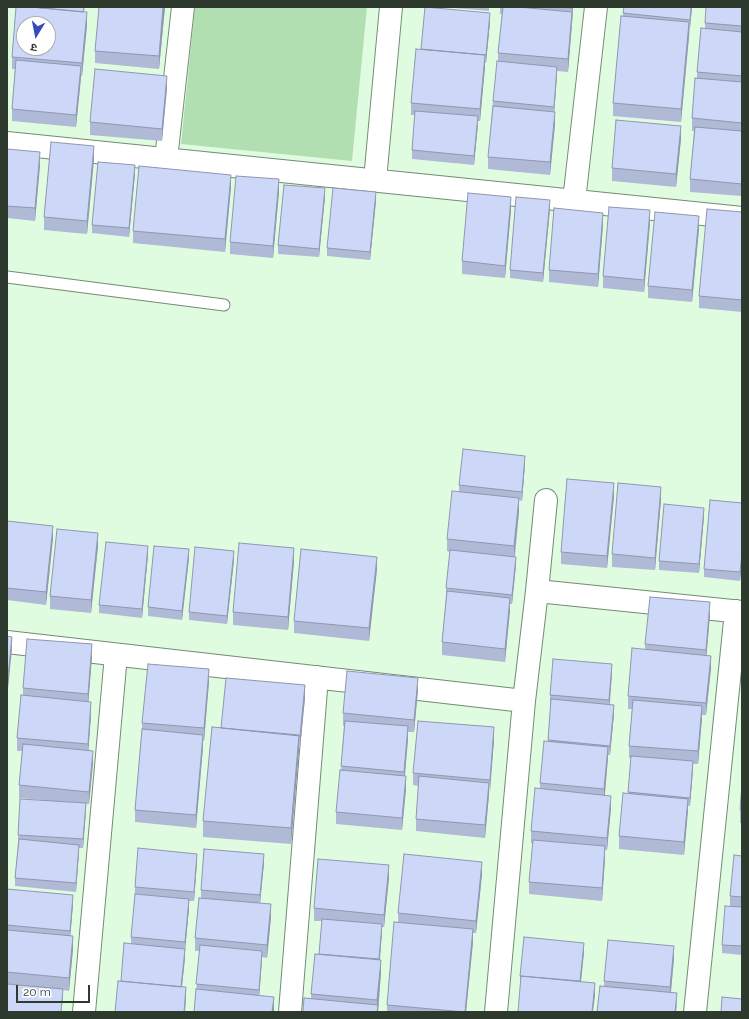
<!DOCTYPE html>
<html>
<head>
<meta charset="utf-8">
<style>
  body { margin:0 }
  #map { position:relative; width:749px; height:1019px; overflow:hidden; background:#e0fce0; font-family:Raleway,"Noto Sans Devanagari",sans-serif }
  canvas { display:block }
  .frame { position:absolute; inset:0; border:8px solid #2f3a2f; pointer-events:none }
  .north { position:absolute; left:16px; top:16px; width:40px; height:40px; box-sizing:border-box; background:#fff; border:1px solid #acb0ac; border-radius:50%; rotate:190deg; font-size:11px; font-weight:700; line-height:16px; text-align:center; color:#2f3a2f }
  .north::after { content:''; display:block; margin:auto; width:14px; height:18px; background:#394abd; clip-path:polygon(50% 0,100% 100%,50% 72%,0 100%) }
  .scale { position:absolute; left:16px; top:985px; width:74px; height:18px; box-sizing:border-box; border:2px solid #2f3a2f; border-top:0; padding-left:5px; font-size:12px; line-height:14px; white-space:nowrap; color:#2f3a2f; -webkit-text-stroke:3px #fff; paint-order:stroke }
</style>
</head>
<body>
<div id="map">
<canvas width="749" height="1019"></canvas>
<div class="frame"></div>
<div class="north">उ</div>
<div class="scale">20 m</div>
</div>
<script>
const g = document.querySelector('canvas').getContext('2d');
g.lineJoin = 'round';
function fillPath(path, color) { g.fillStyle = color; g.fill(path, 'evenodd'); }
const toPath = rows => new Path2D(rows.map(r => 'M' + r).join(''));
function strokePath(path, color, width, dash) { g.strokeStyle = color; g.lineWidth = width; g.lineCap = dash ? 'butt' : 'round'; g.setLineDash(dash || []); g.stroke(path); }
fillPath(toPath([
  [195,7,367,7,352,161,181,144]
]), '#b1dfb1');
const lane = toPath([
  [7,277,224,305]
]);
const street = toPath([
  [7,143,742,218],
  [166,159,183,7],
  [375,180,391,7],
  [574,201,596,7],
  [537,591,742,612],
  [7,642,524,701],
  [84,1012,116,655],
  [290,1012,317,677],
  [496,1012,524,701,537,591,546,500],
  [695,1012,736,611]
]);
strokePath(lane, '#738c73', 13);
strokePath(street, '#738c73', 24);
strokePath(lane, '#fff', 11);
strokePath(street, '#fff', 22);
fillPath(toPath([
  [85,7,84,12,87,25,82,76,81,76,76,127,12,121,12,109,15,69,12,69,12,57],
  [99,7,165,7,159,69,95,63,95,51],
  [425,7,490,22,486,63,485,63,480,121,478,121,474,165,412,159,412,150,415,115,411,115,411,103,421,50],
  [443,7,489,7,489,11],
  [500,7,573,7,572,24,568,72,557,71,554,112,555,124,550,175,488,169,488,157,493,101,498,62,498,53,502,14,500,14],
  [624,7,692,7,681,122,613,116,613,103],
  [742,7,742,196,690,192,690,179,694,131,692,131,692,118,697,78,697,72,705,28,705,23],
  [167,88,162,141,90,135,90,122],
  [681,139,676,187,612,181,612,168],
  [7,149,40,165,35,221,7,218],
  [94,159,87,234,44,230,44,217],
  [135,174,129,237,92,233,92,225],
  [231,187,225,252,133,243,133,231],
  [279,192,273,258,230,254,230,242],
  [325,197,319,257,278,254,278,245],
  [376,201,370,260,327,256,327,248],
  [550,209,543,282,510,278,510,270],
  [511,210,505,278,462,274,462,261],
  [742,212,742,312,699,308,699,296],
  [650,223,644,292,603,288,603,276],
  [603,225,598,287,549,282,549,270],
  [699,229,692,302,648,298,648,286],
  [525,464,522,501,519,500,519,511,515,557,516,565,512,604,510,604,510,610,505,662,442,655,442,642,446,597,446,588,450,552,447,551,447,539,459,492,459,485],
  [614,496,607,568,561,564,561,552],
  [661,500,655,570,612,567,612,554],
  [742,503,742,562,740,581,704,577,704,569],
  [704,516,699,573,659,570,659,561],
  [7,521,53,538,46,605,7,600],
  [98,546,91,613,50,609,50,596],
  [148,555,142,618,99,613,99,605],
  [189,558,182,620,148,616,148,607],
  [234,560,227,624,189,620,189,612],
  [294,561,288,630,233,625,233,612],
  [377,569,369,641,294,633,294,621],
  [710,615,706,655,711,668,706,715,702,715,698,764,693,764,690,806,688,806,684,855,619,849,619,836,628,793,631,758,629,758,629,746,632,709,628,709,628,696,645,650,645,644],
  [92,657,88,702,91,715,88,750,93,763,89,804,86,804,83,848,79,848,76,892,15,886,15,878,18,843,18,835,42,800,19,798,19,785,22,751,17,751,17,738,23,696,23,688],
  [612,673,610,704,614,714,610,755,608,755,605,795,611,808,607,850,605,850,605,859,602,901,529,894,529,882,533,844,531,843,531,831,540,789,540,783,548,741,551,704,550,703,550,695],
  [209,682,204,741,203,741,203,747,196,828,135,822,135,810,142,729,142,723],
  [418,690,414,732,408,732,408,739,405,776,406,789,402,830,336,824,336,812,341,770,344,726,343,726,343,713],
  [305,698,300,748,299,748,291,844,203,837,203,821,221,728],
  [494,740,485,838,416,831,416,819,419,786,413,785,413,773],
  [742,784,742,823,740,823,740,810],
  [742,856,742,955,722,953,722,945,730,906,730,896],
  [197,862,194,901,189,901,189,908,185,951,185,958,182,987,186,1000,131,944,131,937,135,894,135,887],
  [264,863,260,903,271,917,267,958,262,957,259,995,274,1009,274,1012,194,1012,200,951,195,951,195,938,201,898,201,890],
  [482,874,476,933,473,933,473,942,466,1012,387,1012,387,1005,398,922,398,913],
  [389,878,384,927,382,927,380,960,381,972,378,1012,311,999,311,994,319,954,322,921,314,921,314,908],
  [7,889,73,904,70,936,73,949,69,991,63,990,61,1012,7,1012],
  [584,952,581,982,595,996,520,980,520,976],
  [674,958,671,993,677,1006,676,1012,597,1012,604,986,604,981]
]), '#b0bad6');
fillPath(toPath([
  [163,7,165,7,159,69,159,56],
  [572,7,573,7,572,24,568,72,568,59,572,17],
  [691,7,692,7,690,28,690,20],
  [87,12,87,25,82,76,82,63],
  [490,13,490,22,486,63,486,55],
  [689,22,689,35,681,122,681,109],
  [485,55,485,68,480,121,480,109],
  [81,66,81,78,76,127,76,115],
  [557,67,557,76,554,116,554,107],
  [167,76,167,88,162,141,162,129],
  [555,112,555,124,550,175,550,162],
  [478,116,478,125,474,165,474,156],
  [681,126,681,139,676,187,676,174],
  [94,146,94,159,87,234,87,221],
  [40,152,40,165,35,221,35,208],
  [135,165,135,174,129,237,129,228],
  [231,175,231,187,225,252,225,239],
  [279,179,279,192,273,258,273,246],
  [325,188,325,197,319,257,319,249],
  [376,192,376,201,370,260,370,252],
  [511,197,511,210,505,278,505,266],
  [550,200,550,209,543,282,543,273],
  [650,210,650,223,644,292,644,280],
  [603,213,603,225,598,287,598,274],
  [699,216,699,229,692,302,692,290],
  [525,456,525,464,522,501,522,492],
  [614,483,614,496,607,568,607,556],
  [661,487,661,500,655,570,655,558],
  [519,498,519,511,514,559,514,546],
  [704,508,704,516,699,573,699,564],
  [53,526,53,538,46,605,46,592],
  [98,533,98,546,91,613,91,600],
  [148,546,148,555,142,618,142,609],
  [294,548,294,561,288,630,288,617],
  [189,549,189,558,182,620,182,611],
  [234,551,234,560,227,624,227,616],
  [742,554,742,562,740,581,740,572],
  [377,557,377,569,369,641,369,628],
  [516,557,516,565,512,604,512,595],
  [510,598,510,610,505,662,505,649],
  [710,602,710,615,706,662,706,650],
  [12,637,12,649,7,699,7,686],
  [92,644,92,657,88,707,88,694],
  [711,656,711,668,706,715,706,703],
  [612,664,612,673,609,709,609,700],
  [209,669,209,682,204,741,204,728],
  [418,678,418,690,414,732,414,720],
  [305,685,305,698,300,748,300,736],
  [91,702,91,715,88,757,88,744],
  [614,705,614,714,610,755,610,746],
  [702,706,702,719,698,764,698,751],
  [408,726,408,739,404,784,404,772],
  [494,727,494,740,490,792,490,780],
  [203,735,203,747,196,828,196,815],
  [299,735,299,751,291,844,291,828],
  [608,747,608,759,604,802,604,789],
  [93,751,93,763,89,804,89,792],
  [693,761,693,770,690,806,690,798],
  [406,776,406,789,402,830,402,818],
  [489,783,489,795,485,838,485,825],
  [611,796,611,808,607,850,607,838],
  [688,799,688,811,684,855,684,842],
  [86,803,86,812,83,848,83,839],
  [79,845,79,853,76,892,76,883],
  [605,846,605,859,602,901,602,888],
  [197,854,197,862,194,901,194,892],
  [264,854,264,863,260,904,260,895],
  [482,862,482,874,476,933,476,921],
  [389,865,389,878,384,927,384,915],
  [73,895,73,904,70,940,70,931],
  [189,899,189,908,185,951,185,942],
  [271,904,271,917,267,958,267,945],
  [382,924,382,933,379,968,379,959],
  [473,929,473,942,466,1012,465,1012],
  [73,936,73,949,69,991,69,978],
  [584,943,584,952,580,990,580,981],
  [674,946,674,958,670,1000,670,987],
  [185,949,185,958,181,995,181,987],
  [262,951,262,960,259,999,259,990],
  [381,960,381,972,378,1012,377,1012,377,1000],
  [595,983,595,996,593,1012,592,1012],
  [186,987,186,1000,185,1012,184,1012],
  [63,989,63,998,61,1012],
  [677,993,676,1012,675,1012],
  [274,997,274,1012,272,1012]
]), '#9097ae');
const building = toPath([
  [16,7,31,7,87,12,82,63,12,57,16,7],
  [24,24,48,24,48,48,24,48,24,24],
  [31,7,84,7,83,12,31,7],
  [99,7,163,7,159,56,95,51,99,7],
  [425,7,490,13,486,55,421,49,425,7],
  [503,7,518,7,572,12,568,59,498,53,503,7],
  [558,7,572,7,572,8,558,7],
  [624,7,691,7,690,20,623,13,624,7],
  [706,7,742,7,742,26,705,23,706,7],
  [621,16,689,22,681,109,613,103,621,16],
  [701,28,742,32,742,76,697,72,701,28],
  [416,49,485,55,480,109,411,103,416,49],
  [16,60,81,66,76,115,12,109,16,60],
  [497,61,557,67,554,107,493,101,497,61],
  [95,69,167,76,162,129,90,122,95,69],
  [695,78,742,82,742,123,692,118,695,78],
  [493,106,555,112,550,162,488,157,493,106],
  [415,111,478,116,474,156,412,150,415,111],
  [616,120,681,126,676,174,612,168,616,120],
  [695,127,742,131,742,184,690,179,695,127],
  [51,142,94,146,87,221,44,217,51,142],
  [7,149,40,152,35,208,7,206,7,149],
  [98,162,135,165,129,228,92,225,98,162],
  [139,166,231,175,225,239,133,231,139,166],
  [236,176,279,179,273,246,230,242,236,176],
  [284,185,325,188,319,249,278,245,284,185],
  [333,188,376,192,370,252,327,248,333,188],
  [468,193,511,197,505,266,462,261,468,193],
  [516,197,550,200,543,273,510,270,516,197],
  [609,207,650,210,644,280,603,276,609,207],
  [554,208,603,213,598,274,549,270,554,208],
  [707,209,742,212,742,300,699,296,707,209],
  [655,212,699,216,692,290,648,286,655,212],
  [463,449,525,456,522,492,459,485,463,449],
  [567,479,614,483,607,556,561,552,567,479],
  [618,483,661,487,655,558,612,554,618,483],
  [452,491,519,498,514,546,447,539,452,491],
  [710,500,742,503,742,554,740,572,704,569,710,500],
  [664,504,704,508,699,564,659,561,664,504],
  [7,521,53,526,46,592,7,588,7,521],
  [57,529,98,533,91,600,50,596,57,529],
  [106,542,148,546,142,609,99,605,106,542],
  [239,543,294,548,288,617,233,612,239,543],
  [154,546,189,549,182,611,148,607,154,546],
  [195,547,234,551,227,616,189,612,195,547],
  [301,549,377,557,369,628,294,621,301,549],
  [450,550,516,557,512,595,446,588,450,550],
  [447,591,510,598,505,649,442,642,447,591],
  [650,597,710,602,706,650,645,644,650,597],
  [7,636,12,637,7,686,7,636],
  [27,639,92,644,88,694,23,688,27,639],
  [632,648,711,656,706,703,628,696,632,648],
  [553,659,612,664,609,700,550,695,553,659],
  [148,664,209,669,204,728,142,723,148,664],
  [347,671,418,678,414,720,343,713,347,671],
  [226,678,305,685,300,736,221,728,226,678],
  [21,695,91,702,88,744,17,738,21,695],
  [551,699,614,705,610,746,548,740,551,699],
  [633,700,702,706,698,751,629,746,633,700],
  [345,721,408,726,404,772,341,766,345,721],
  [418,721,494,727,490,780,413,773,418,721],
  [212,727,299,735,291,828,203,821,212,727],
  [142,729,203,735,196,815,135,810,142,729],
  [544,741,608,747,604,789,540,783,544,741],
  [23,744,93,751,89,792,19,785,23,744],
  [631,756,693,761,690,798,628,792,631,756],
  [340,770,406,776,402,818,336,812,340,770],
  [419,776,489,783,485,825,416,819,419,776],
  [742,784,742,810,740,810,742,784],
  [535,788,611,796,607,838,531,831,535,788],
  [623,793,688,799,684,842,619,836,623,793],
  [20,799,86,803,83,839,18,835,20,799],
  [19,839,79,845,76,883,15,878,19,839],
  [533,840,605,846,602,888,529,882,533,840],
  [138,848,197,854,194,892,135,887,138,848],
  [204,849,264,854,260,895,201,890,204,849],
  [404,854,482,862,476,921,398,913,404,854],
  [734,855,742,856,742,897,730,896,734,855],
  [318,859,389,865,384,915,314,908,318,859],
  [7,889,73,895,70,931,7,925,7,889],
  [135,894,189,899,185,942,131,937,135,894],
  [199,898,271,904,267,945,195,938,199,898],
  [725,906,742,907,742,946,722,945,725,906],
  [322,919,382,924,379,959,319,954,322,919],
  [394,922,473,929,465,1012,387,1005,394,922],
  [7,930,73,936,69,978,7,972,7,930],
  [524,937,584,943,580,981,520,976,524,937],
  [608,940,674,946,670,987,604,981,608,940],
  [124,943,185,949,181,987,121,981,124,943],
  [200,945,262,951,259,990,196,984,200,945],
  [315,954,381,960,377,1000,311,994,315,954],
  [521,976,595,983,592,1012,518,1012,521,976],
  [118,981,186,987,184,1012,115,1012,118,981],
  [7,984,63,989,61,1012,7,1012,7,984],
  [600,986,677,993,675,1012,597,1012,600,986],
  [196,989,274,997,272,1012,194,1012,196,989],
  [722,997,742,999,742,1012,721,1012,722,997],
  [304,998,378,1005,377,1012,303,1012,304,998]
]);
fillPath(building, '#cdd8f9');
strokePath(building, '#9097ae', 1);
</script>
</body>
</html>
